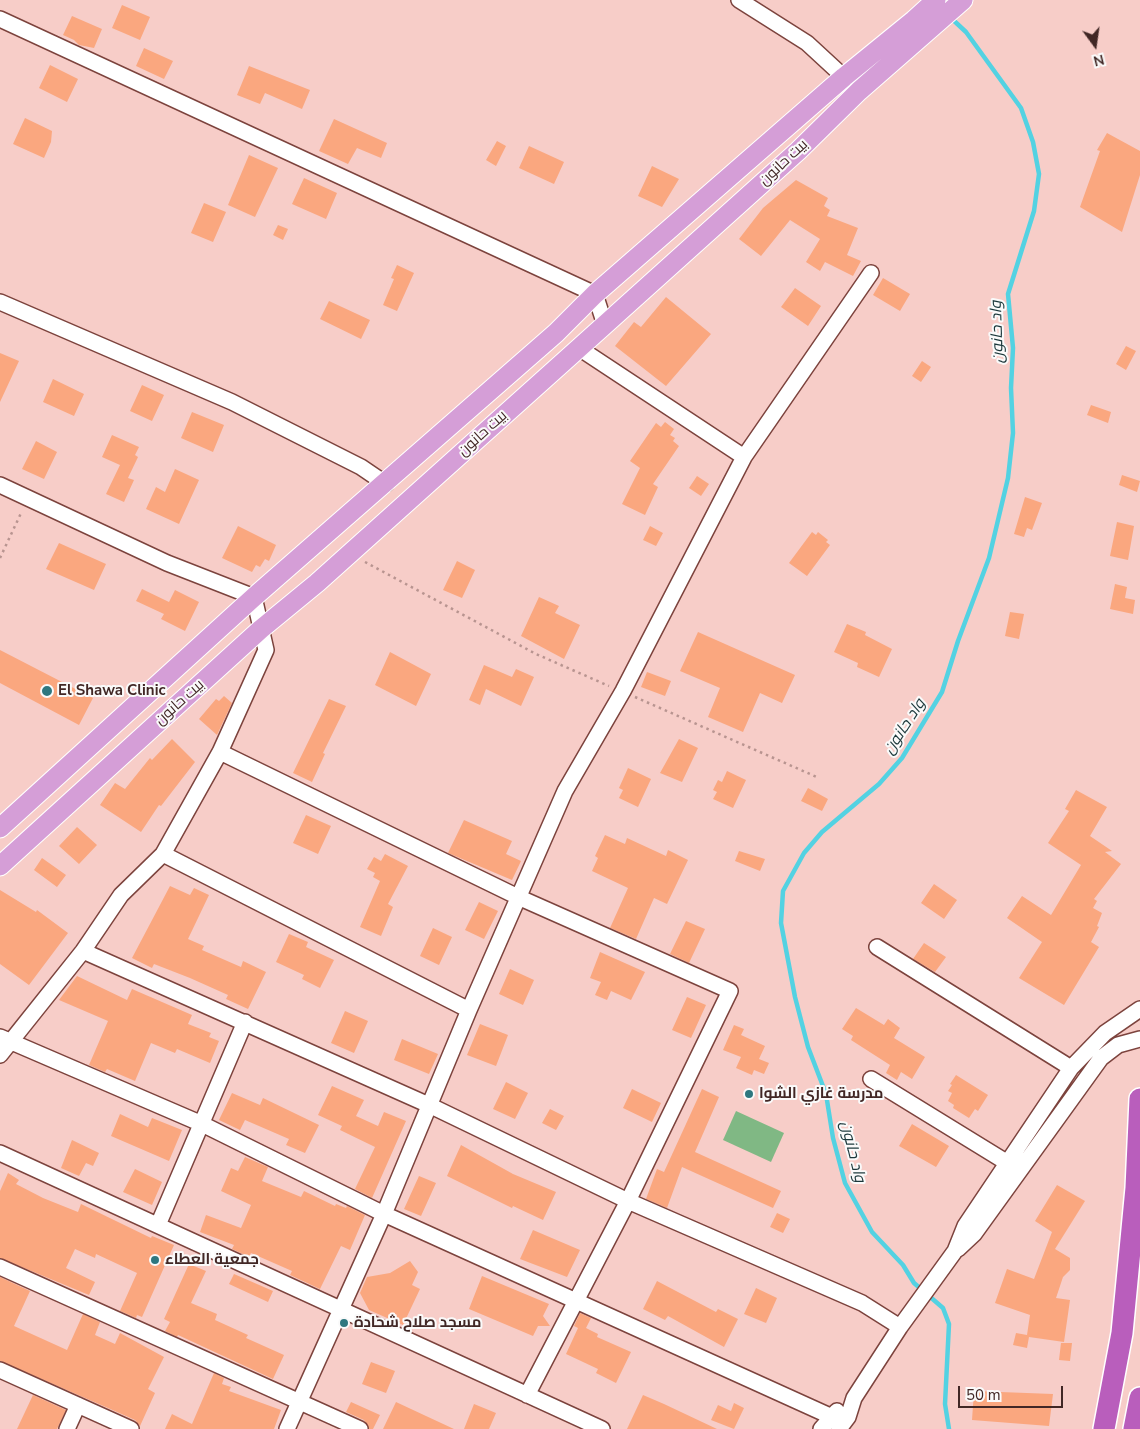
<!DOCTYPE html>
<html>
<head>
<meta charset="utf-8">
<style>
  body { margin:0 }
  #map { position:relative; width:1140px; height:1429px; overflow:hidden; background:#f7cdc8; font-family:"Nunito Sans",sans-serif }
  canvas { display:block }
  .north { position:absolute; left:1070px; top:20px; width:50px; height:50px; -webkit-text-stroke:4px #fafafa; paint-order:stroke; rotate:166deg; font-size:14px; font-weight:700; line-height:20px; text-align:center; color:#412725 }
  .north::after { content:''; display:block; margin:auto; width:18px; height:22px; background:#412725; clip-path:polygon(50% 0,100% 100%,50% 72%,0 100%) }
  .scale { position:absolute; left:958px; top:1386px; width:105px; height:22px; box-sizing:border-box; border:2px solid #412725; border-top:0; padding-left:6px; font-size:15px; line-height:18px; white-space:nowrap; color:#412725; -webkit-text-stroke:4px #fafafa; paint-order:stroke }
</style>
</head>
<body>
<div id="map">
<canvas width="1140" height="1429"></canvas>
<div class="north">N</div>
<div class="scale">50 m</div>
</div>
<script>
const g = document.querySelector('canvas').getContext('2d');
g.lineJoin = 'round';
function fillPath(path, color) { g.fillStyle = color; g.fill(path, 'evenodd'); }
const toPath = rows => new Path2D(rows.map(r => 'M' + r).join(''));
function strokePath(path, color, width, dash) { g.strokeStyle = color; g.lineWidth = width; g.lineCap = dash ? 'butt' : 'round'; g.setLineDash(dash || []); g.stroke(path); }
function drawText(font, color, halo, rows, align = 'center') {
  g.font = font + ' "Nunito Sans",Cairo,sans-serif'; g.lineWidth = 4; g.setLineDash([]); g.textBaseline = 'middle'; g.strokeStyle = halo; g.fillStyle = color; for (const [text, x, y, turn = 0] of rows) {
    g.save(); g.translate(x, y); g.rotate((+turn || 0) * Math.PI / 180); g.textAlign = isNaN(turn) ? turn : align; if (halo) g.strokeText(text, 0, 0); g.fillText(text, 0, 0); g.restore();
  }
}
fillPath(toPath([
  [736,1111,784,1133,771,1162,723,1140]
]), '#80b884');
strokePath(toPath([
  [949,1429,945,1404,949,1324,943,1308,914,1283,903,1265,872,1232,845,1183,833,1138,826,1094,808,1047,795,997,781,923,783,891,804,853,822,832,879,784,902,758,942,692,958,641,989,558,1008,478,1013,433,1011,388,1013,348,1008,294,1034,211,1039,174,1033,142,1021,108,966,32,951,18]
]), '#53d2e2', 4.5);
fillPath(toPath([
  [122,5,150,17,140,40,112,28],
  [72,16,102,29,94,48,79,45,74,40,63,35],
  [144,48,173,61,164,79,136,66],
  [50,65,78,79,67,102,39,88],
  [249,66,310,90,302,109,265,93,260,104,237,95],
  [25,118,52,131,51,142,44,158,13,144],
  [334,119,387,143,381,158,357,148,348,164,319,151],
  [1107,133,1140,151,1140,175,1122,232,1080,207,1100,151,1097,150],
  [497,141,506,146,496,166,486,160],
  [529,146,564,162,554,184,519,168],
  [249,155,278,168,255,217,228,205],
  [652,166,679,179,662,207,638,196],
  [304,178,337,193,326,219,292,204],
  [796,180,828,198,824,206,830,210,827,216,858,228,847,255,861,261,853,276,825,262,820,271,806,262,820,239,790,220,761,256,739,239,763,208],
  [204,203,226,212,213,242,191,233],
  [278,225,288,229,283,240,273,235],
  [397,265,414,273,397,311,383,305,394,279,391,278],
  [883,278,910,294,900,311,873,295],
  [795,288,821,306,808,326,781,307],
  [666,297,711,334,666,386,615,346,634,322,641,327],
  [329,301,370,320,361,339,320,319],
  [1126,346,1136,351,1126,370,1116,364],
  [0,353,19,361,0,402],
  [922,361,931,367,921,382,912,376],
  [53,379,84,394,74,416,43,402],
  [142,385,164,395,152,421,130,411],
  [1091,405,1111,412,1108,423,1087,415],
  [192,412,224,425,213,452,181,438],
  [665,422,674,429,670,435,675,438,673,441,679,446,653,484,658,487,645,515,622,504,640,468,630,461,656,423,661,427],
  [112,435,139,447,135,455,138,457,128,478,134,480,124,502,106,494,120,465,102,457],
  [36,441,57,452,44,479,22,469],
  [175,469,199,480,179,524,146,509,156,487,165,492],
  [1122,475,1140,481,1137,492,1119,485],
  [697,476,709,484,701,496,689,488],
  [1025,497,1042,503,1032,530,1027,528,1024,537,1014,534],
  [1117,522,1134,526,1128,560,1110,556],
  [238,526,276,545,269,561,265,559,260,567,256,565,252,572,222,558],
  [650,526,663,533,656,546,643,540],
  [812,532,816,535,818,532,828,540,826,542,830,545,807,576,789,563],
  [59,543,106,564,94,590,46,569],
  [457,561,475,570,462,598,443,590],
  [1115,584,1127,587,1125,598,1135,600,1133,614,1110,609],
  [142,589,169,602,175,590,199,602,185,631,161,619,164,614,136,601],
  [539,597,559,606,555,613,580,625,564,659,521,636],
  [1010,612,1024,614,1019,639,1005,636],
  [847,624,866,632,865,635,892,649,879,677,857,667,858,663,834,652],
  [698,632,795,675,782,703,760,693,743,732,708,717,720,688,680,671],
  [0,650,93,698,79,725,0,683],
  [390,652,431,674,416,706,375,685],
  [484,665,512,677,516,669,534,677,521,706,486,689,480,705,469,700],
  [647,672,671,681,665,696,641,687],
  [224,696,232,703,217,735,199,719,216,699,219,701],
  [329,699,346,706,323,753,325,754,312,782,293,773],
  [172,739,195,762,161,806,159,805,141,832,100,805,115,783,125,789,150,758,152,760],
  [679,739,698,748,682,782,660,773],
  [628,768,651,779,638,807,619,798,623,790,619,788],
  [727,771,746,780,733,808,713,799,717,792,713,790,718,780,722,782],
  [808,788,828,799,822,811,801,801],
  [1076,790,1107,807,1090,836,1112,851,1105,852,1121,864,1094,899,1097,901,1093,908,1102,913,1097,926,1099,927,1091,942,1099,947,1064,1005,1019,978,1042,942,1007,918,1022,896,1051,915,1081,865,1048,843,1069,811,1065,809],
  [306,815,331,826,318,854,293,843],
  [464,820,512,841,506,854,521,861,512,880,448,853],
  [77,827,97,845,79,864,59,846],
  [605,835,625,844,627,838,666,856,668,850,688,860,667,904,654,898,636,939,610,928,628,888,592,871,598,858,595,856],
  [739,851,765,859,760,871,735,861],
  [385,854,408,866,388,904,393,907,381,936,360,927,380,881,373,877,375,873,367,869,374,857,381,861],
  [42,858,66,875,57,887,34,870],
  [934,884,957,900,944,919,921,903],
  [170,886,190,895,194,888,209,895,188,939,204,946,202,950,241,967,243,961,266,972,248,1009,226,999,228,995,190,978,154,964,152,968,132,958],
  [0,890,36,912,37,910,68,933,29,985,0,964],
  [479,902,498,911,484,939,465,930],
  [686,921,705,929,689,963,670,954],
  [433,928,452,937,439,965,420,956],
  [289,934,308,942,306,947,334,960,320,988,302,979,304,975,276,962],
  [924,943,946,957,935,972,913,959],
  [600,952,645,972,631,1000,611,991,607,1000,595,995,601,982,590,978],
  [510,969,534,980,523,1005,499,994],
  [77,976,127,1000,132,989,192,1015,188,1024,211,1033,209,1037,219,1041,210,1063,177,1049,175,1053,151,1043,135,1081,107,1069,105,1072,89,1065,108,1021,59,1000],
  [687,997,706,1005,691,1038,672,1030],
  [856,1008,884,1025,888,1019,900,1028,894,1038,925,1057,912,1079,901,1072,897,1080,886,1073,890,1065,851,1040,853,1036,842,1029],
  [345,1011,368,1021,354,1053,331,1043],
  [480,1024,508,1035,496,1066,467,1055],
  [734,1025,744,1029,741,1035,765,1046,759,1059,769,1063,764,1074,754,1070,752,1075,736,1068,741,1057,723,1050],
  [402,1039,438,1054,429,1074,394,1060],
  [956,1075,988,1095,978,1111,975,1109,969,1118,953,1108,954,1105,948,1101,952,1093,948,1091,952,1085,950,1084],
  [506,1082,528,1093,515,1119,493,1109],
  [332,1086,364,1100,356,1116,378,1126,384,1112,406,1121,372,1198,355,1189,375,1147,340,1130,342,1126,318,1115],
  [632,1089,661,1103,652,1122,623,1108],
  [702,1089,719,1097,695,1152,781,1191,773,1208,682,1167,667,1208,646,1199,657,1169,664,1172],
  [232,1093,260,1105,263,1098,319,1125,305,1153,286,1145,289,1139,245,1120,240,1130,219,1120],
  [550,1109,564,1116,556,1130,542,1123],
  [120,1114,148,1127,152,1118,182,1130,169,1161,111,1136],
  [912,1124,949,1146,936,1167,899,1146],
  [72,1140,99,1153,93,1166,86,1163,79,1176,61,1168],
  [461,1145,513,1174,556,1192,543,1220,513,1206,512,1208,447,1176],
  [245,1157,268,1167,262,1181,301,1197,304,1191,335,1206,336,1204,346,1208,347,1206,365,1215,350,1250,341,1246,320,1289,290,1275,292,1271,251,1253,249,1257,232,1249,234,1245,200,1232,206,1215,241,1228,251,1205,221,1191,231,1168,238,1171],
  [135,1169,162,1182,152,1205,123,1192],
  [8,1173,19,1180,16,1184,43,1198,78,1212,81,1204,151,1238,152,1236,174,1245,142,1317,137,1315,136,1318,120,1311,137,1273,96,1254,95,1258,75,1249,66,1268,95,1282,89,1295,0,1258,0,1191],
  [419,1176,436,1183,421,1216,404,1209],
  [1057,1185,1085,1201,1055,1249,1070,1258,1070,1270,1063,1277,1056,1298,1070,1300,1064,1342,1029,1337,1027,1348,1013,1345,1016,1333,1027,1335,1030,1315,995,1303,1007,1269,1034,1279,1052,1232,1035,1221],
  [777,1213,790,1219,783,1233,770,1227],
  [533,1230,580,1250,567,1277,520,1259],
  [410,1261,418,1272,412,1285,420,1289,403,1325,369,1310,360,1293,367,1277,390,1273],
  [189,1264,206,1271,191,1303,217,1314,215,1320,248,1335,246,1338,284,1355,273,1379,178,1335,177,1337,165,1331,170,1322,164,1319],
  [234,1274,273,1291,268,1302,229,1284],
  [482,1276,549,1304,543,1316,550,1326,538,1326,533,1336,469,1309],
  [0,1277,30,1291,14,1326,67,1350,83,1314,100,1322,95,1335,115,1344,120,1333,164,1357,148,1389,155,1393,140,1426,135,1420,108,1408,0,1361],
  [657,1281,716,1312,718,1309,738,1319,724,1347,668,1316,665,1320,643,1309],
  [756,1288,777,1298,766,1323,744,1314],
  [580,1313,591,1318,586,1328,598,1334,597,1337,631,1352,616,1383,596,1373,598,1369,566,1354,578,1328,574,1326],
  [1061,1343,1072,1343,1070,1361,1059,1360],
  [371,1362,395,1371,386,1393,362,1384],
  [214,1373,224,1378,222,1384,231,1387,229,1391,281,1410,274,1429,165,1429,172,1414,192,1424],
  [974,1391,1053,1394,1049,1426,972,1420],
  [33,1395,66,1410,57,1429,17,1429],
  [643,1395,664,1404,717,1429,627,1429],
  [351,1402,380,1415,373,1429,369,1429,364,1420,346,1412],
  [396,1402,426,1416,454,1429,383,1429],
  [734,1403,744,1408,734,1429,711,1420,718,1405,731,1411],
  [474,1404,496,1413,489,1429,464,1429]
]), '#faa77f');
const minor = toPath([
  [739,0,807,43,859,91],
  [0,19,595,294,605,325],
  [0,302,232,402,361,467,386,484],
  [579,348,744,457,871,273],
  [0,485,167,563,254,597,266,650,220,752,163,854,121,895,83,951,0,1055],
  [220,752,518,897,730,991,628,1201,527,1395],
  [163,854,469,1010],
  [877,947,1071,1068],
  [83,951,431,1106,628,1201,862,1303,900,1327],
  [0,1037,202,1124,384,1214,830,1416],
  [871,1079,1006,1162],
  [0,1153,602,1429],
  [158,1225,245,1022],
  [958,1249,974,1234,1101,1058,1118,1045,1140,1039],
  [0,1267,360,1429],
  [0,1370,131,1429],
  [67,1429,78,1405],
  [287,1429,384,1214,469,1010,565,791,623,691,744,457],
  [821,1429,837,1411],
  [839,1429,848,1417,854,1398,900,1327,955,1251,965,1226,1071,1068,1105,1033,1140,1009]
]);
const major = toPath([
  [0,828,254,597,556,333,595,294,844,77,914,20,936,0],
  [0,866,261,629,317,583,579,348,798,151,859,91,963,0]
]);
const highway = toPath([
  [1104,1429,1122,1333,1136,1188,1140,1099],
  [1134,1429,1140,1398]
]);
strokePath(minor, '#7c433d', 18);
strokePath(major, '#fff', 21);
strokePath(highway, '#fff', 24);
strokePath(toPath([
  [0,558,22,511],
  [365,562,536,654,609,686],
  [635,697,819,778]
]), '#b89490', 2.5, [2.5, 4]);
strokePath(minor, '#fff', 15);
strokePath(major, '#d59ed7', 19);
strokePath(highway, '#b95ebc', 21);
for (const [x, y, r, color] of [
  [47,691,6,"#2e777f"],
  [749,1094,5,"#2e777f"],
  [155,1260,5,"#2e777f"],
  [344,1323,5,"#2e777f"]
]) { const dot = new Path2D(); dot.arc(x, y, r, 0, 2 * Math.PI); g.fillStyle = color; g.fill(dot); strokePath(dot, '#fafafa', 2); }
drawText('15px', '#412725', '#fafafa', [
  ["بيت حانون",784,163,-43],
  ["بيت حانون",483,434,-42],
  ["بيت حانون",180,703,-42]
]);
drawText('bold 15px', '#412725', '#fafafa', [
  ["El Shawa Clinic",58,691],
  ["مدرسة غازي الشوا",759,1094],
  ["جمعية العطاء",165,1260],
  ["مسجد صلاح شحادة",354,1323]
], 'left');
drawText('italic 16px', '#1b373a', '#fafafa', [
  ["واد حانون",998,332,-92],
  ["واد حانون",905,727,-57],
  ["واد حانون",852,1152,76]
]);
</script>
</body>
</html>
